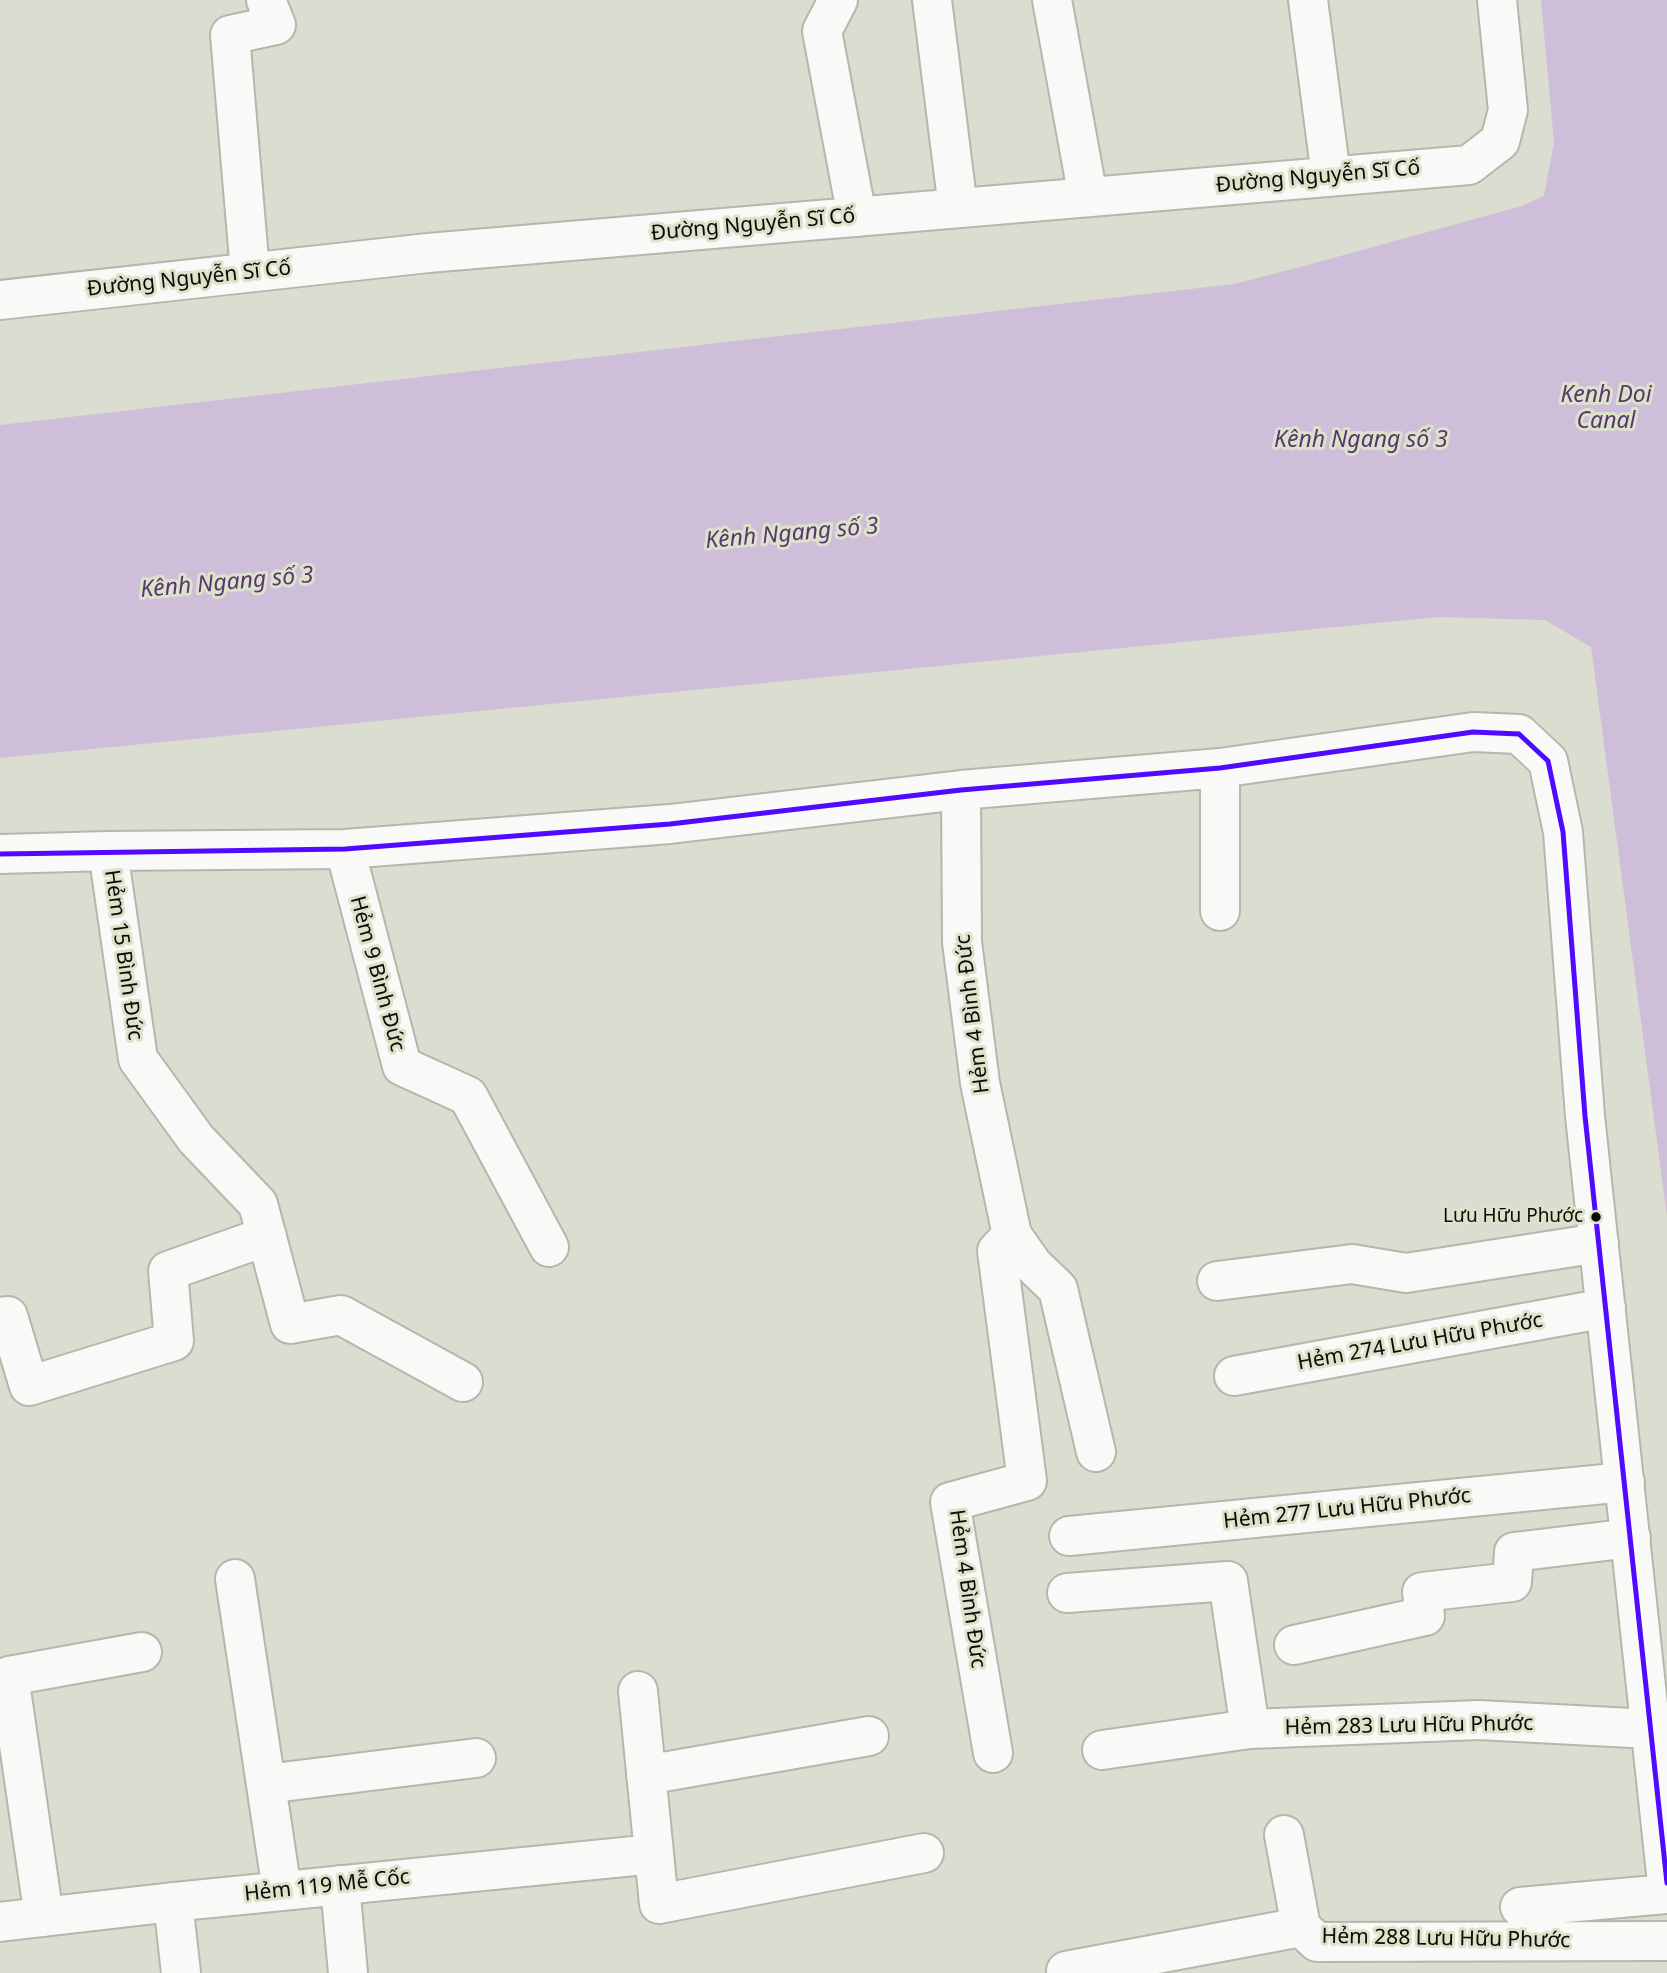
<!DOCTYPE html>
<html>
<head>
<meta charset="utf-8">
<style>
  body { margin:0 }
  canvas { display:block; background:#daddd0 }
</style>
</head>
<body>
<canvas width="1667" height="1973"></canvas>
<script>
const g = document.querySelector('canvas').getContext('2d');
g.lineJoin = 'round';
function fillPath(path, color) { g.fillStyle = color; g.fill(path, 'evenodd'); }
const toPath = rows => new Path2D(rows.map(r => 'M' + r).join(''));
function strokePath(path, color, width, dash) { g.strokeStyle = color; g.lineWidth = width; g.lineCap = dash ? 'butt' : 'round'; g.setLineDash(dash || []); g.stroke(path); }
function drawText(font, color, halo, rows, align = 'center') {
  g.font = font + ' "Noto Sans",sans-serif'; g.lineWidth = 6; g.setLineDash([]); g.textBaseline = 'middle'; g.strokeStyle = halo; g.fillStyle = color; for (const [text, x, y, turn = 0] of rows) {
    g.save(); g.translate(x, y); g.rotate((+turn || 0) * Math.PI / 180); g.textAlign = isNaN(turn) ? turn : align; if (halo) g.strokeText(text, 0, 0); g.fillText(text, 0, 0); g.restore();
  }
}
fillPath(toPath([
  [1541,0,1667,0,1667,1216,1591,647,1545,620,1438,617,0,758,0,425,1234,284,1304,266,1522,206,1544,196,1554,142]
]), '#cebed9');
const minor = toPath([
  [838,0,822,31,857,217],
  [932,0,958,208],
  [1052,0,1088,197],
  [1308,0,1331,176],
  [250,272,230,35,276,25,266,0],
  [0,300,428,253,1469,165,1500,141,1508,110,1497,0],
  [961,790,962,942,980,1083,1012,1235,997,1251,1027,1481,950,1502,993,1753],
  [345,849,402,1066,468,1096,549,1247],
  [108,851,138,1059,196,1139,258,1204,290,1324,341,1315,463,1382],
  [0,854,108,851,345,849,670,824,961,790,1220,768,1473,732,1519,734,1548,761,1563,832,1585,1116,1667,1883],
  [1220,911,1220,768],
  [1012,1235,1033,1265,1058,1289,1096,1452],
  [1217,1281,1352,1264,1406,1273,1599,1243],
  [0,1317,8,1316,29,1386,174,1341,168,1271,267,1236],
  [1234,1376,1606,1308],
  [1069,1536,1625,1482],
  [235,1579,282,1891],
  [1067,1593,1228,1581,1250,1729,1479,1720,1651,1729],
  [1294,1645,1425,1616,1422,1592,1512,1582,1514,1552,1631,1538],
  [638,1691,659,1904,924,1853],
  [1102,1750,1250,1729],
  [646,1775,869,1736],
  [266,1784,476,1758],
  [1284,1835,1301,1927],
  [340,1885,348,1973],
  [173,1902,181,1973],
  [1520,1907,1667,1894],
  [44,1917,9,1676,142,1652],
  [0,1922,173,1902,654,1854],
  [1066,1971,1301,1927,1317,1942,1667,1941]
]);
strokePath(minor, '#b5b7ad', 42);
strokePath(minor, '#f9faf8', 38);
strokePath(toPath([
  [1519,734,1548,761,1563,832,1585,1116,1667,1883],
  [0,854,345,849,670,824,961,790,1220,768,1473,732,1519,734]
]), '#4f0aff', 5);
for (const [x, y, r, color] of [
  [1596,1217,6,"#0b0c05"]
]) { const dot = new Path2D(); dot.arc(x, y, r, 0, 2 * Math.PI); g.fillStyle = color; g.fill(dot); strokePath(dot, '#dde2cb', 2.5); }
drawText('19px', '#0b0c05', '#dde2cb', [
  ["Lưu Hữu Phước",1583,1217]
], 'right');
drawText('21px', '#0b0c05', '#dde2cb', [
  ["Đường Nguyễn Sĩ Cố",1318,177,-5],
  ["Đường Nguyễn Sĩ Cố",753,225,-5],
  ["Đường Nguyễn Sĩ Cố",189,279,-6],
  ["Hẻm 15 Bình Đức",123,955,82],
  ["Hẻm 9 Bình Đức",377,974,75],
  ["Hẻm 4 Bình Đức",973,1014,-97],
  ["Hẻm 274 Lưu Hữu Phước",1420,1342,-10],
  ["Hẻm 277 Lưu Hữu Phước",1347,1509,-6],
  ["Hẻm 4 Bình Đức",967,1589,82],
  ["Hẻm 283 Lưu Hữu Phước",1409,1726,-1],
  ["Hẻm 119 Mễ Cốc",327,1886,-6],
  ["Hẻm 288 Lưu Hữu Phước",1446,1939,1]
]);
drawText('italic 23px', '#57376e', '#dde2cb', [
  ["Kenh Doi",1606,395],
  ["Canal",1606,421],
  ["Kênh Ngang số 3",1361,440],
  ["Kênh Ngang số 3",792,534,-5],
  ["Kênh Ngang số 3",227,583,-5]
]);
</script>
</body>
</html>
